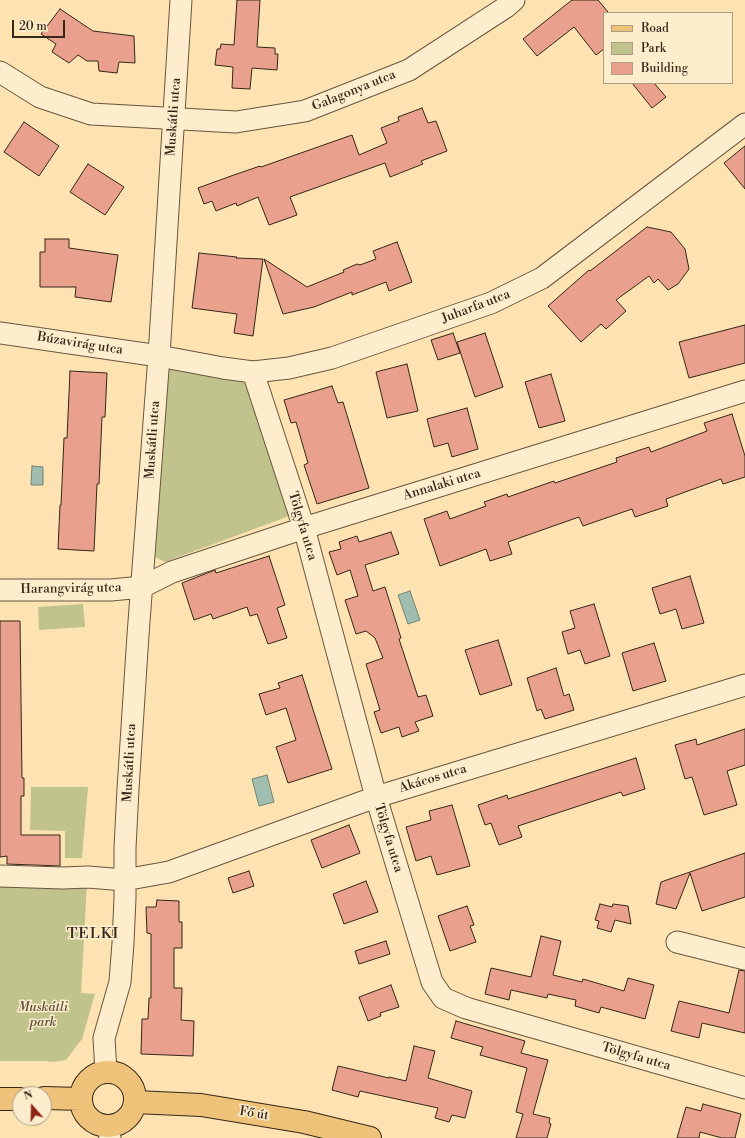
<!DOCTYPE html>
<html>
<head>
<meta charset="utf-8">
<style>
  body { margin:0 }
  #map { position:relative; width:745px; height:1138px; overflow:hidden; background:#fee3b2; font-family:"Libre Bodoni",serif }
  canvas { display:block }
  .legend { position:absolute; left:603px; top:12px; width:130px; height:72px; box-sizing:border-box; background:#feedcd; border:1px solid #ae9d85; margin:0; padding:5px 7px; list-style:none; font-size:12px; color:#352618 }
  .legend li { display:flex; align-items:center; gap:8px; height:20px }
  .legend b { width:20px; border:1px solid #ae9d85 }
  .north { position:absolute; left:12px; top:1086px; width:40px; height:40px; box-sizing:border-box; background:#feedcd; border:1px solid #ae9d85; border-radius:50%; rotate:340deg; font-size:11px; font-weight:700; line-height:16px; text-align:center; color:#352618 }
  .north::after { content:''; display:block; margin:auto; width:14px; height:18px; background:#8f2418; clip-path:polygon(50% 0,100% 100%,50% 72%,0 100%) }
  .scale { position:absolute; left:12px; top:20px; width:53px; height:18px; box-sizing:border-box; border:2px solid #352618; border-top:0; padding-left:5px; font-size:12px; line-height:14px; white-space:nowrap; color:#352618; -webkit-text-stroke:3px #feedcd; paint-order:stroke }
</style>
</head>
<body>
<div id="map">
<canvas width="745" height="1138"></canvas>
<ul class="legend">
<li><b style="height:5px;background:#efc279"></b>Road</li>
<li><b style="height:11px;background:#c0c38c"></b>Park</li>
<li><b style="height:11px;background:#e9a18d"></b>Building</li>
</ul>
<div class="north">N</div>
<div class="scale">20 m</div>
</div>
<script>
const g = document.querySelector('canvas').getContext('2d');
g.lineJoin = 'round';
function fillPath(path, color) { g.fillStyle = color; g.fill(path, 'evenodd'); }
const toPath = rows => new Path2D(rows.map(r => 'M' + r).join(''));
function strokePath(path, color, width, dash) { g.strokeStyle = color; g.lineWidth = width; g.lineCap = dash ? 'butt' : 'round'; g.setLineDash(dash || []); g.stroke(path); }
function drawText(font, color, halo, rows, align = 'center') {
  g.font = font + ' "Libre Bodoni",serif'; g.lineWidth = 3; g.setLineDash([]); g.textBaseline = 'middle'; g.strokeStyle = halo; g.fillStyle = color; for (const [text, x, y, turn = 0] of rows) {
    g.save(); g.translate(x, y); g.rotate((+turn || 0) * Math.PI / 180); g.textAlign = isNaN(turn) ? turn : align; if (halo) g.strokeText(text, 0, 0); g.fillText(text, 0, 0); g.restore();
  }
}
fillPath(toPath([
  [166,366,247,380,292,515,165,562,150,554],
  [83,604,85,627,39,630,38,607],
  [31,787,88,787,82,858,65,858,65,831,30,830],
  [0,883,87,883,81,993,95,994,82,1039,66,1060,52,1062,46,1061,0,1061]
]), '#c0c38c');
const water = toPath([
  [32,466,43,467,43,485,31,485,32,466],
  [410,591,420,620,408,624,398,595,410,591],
  [267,775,274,802,259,806,252,779,267,775]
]);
fillPath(water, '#a0beaf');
strokePath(water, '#758173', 1);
const building = toPath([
  [237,0,260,0,257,47,275,48,275,54,278,54,277,70,252,68,250,89,232,88,233,67,215,65,217,49,220,49,221,44,234,45,237,0],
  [572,0,598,0,608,12,604,13,604,49,596,55,574,27,537,56,523,39,572,0],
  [60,9,93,31,134,36,135,63,119,62,117,73,99,71,98,61,87,61,78,55,69,63,52,52,56,44,41,34,60,9],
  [632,83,654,83,666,97,652,108,632,83],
  [422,108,428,123,436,121,447,151,421,161,423,164,390,177,385,163,290,197,297,215,269,225,258,197,237,206,236,203,216,211,212,201,204,204,198,188,231,176,260,166,261,167,352,135,359,155,387,143,381,128,399,121,398,117,422,108],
  [24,122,59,146,39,176,4,152,24,122],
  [745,146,745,189,724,163,745,146],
  [88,164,124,187,105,215,70,192,88,164],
  [647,227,671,232,685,249,689,269,678,284,668,290,658,279,654,283,649,276,616,300,626,311,606,329,601,324,581,342,548,306,589,270,590,271,647,227],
  [45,239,69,239,69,248,118,255,111,302,75,297,76,287,40,287,40,252,45,252,45,239],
  [397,242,412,282,389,291,386,282,352,295,352,292,314,307,283,314,264,259,307,287,344,272,343,270,357,264,360,265,376,259,373,251,397,242],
  [199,253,237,257,236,258,263,259,253,336,234,333,237,314,192,308,199,253],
  [745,325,745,363,689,378,679,342,745,325],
  [453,333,460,353,438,360,431,340,453,333],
  [485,333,503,387,475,397,457,342,485,333],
  [407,364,418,411,387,418,376,372,407,364],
  [70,371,107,373,105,417,102,417,99,484,97,484,94,551,58,549,60,505,61,505,64,438,67,438,70,371],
  [551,374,565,421,539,428,525,382,551,374],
  [332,386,338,403,343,402,369,488,317,504,304,465,308,463,296,422,291,423,284,400,332,386],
  [467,408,478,449,452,457,448,443,434,447,427,419,467,408],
  [732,414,745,456,745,477,723,484,721,479,666,499,668,506,635,517,632,509,583,526,579,517,508,542,512,554,490,561,486,549,440,566,424,519,447,511,450,519,486,506,484,502,507,494,508,497,554,481,555,483,617,462,616,458,649,447,651,452,707,431,704,423,732,414],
  [391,532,399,554,365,565,373,591,385,587,401,638,399,639,418,697,426,695,433,716,415,722,419,731,402,737,399,727,381,733,374,712,380,710,366,664,383,658,375,638,366,631,356,634,345,600,358,596,350,570,337,575,329,552,341,549,339,542,357,536,359,542,391,532],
  [269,556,285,605,277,608,287,638,268,644,257,614,250,616,247,607,213,619,211,614,194,620,182,583,215,570,216,573,269,556],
  [690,576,704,623,682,629,676,609,660,614,652,588,690,576],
  [594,604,610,656,585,664,580,650,568,654,562,632,575,628,570,611,594,604],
  [0,621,20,621,22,778,24,778,24,796,21,796,21,835,60,835,60,866,7,864,7,856,0,857,0,621],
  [498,640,512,685,480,695,465,650,498,640],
  [654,643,666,681,633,691,622,653,654,643],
  [556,668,564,696,569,694,574,710,545,719,541,709,537,711,527,678,556,668],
  [302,675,332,769,288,783,276,747,296,740,286,708,266,715,259,694,280,688,278,683,302,675],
  [745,729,745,765,727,771,737,805,704,815,692,777,685,779,675,745,696,739,697,745,745,729],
  [636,758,645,789,623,796,621,792,518,826,522,837,499,845,491,823,485,825,478,805,507,795,508,799,636,758],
  [452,805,470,866,437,875,431,856,416,861,406,827,431,820,429,811,452,805],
  [349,825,360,853,322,868,311,840,349,825],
  [745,853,745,897,702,911,690,873,676,909,656,904,661,882,745,853],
  [249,871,254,886,233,893,228,878,249,871],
  [366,881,378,912,344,924,333,894,366,881],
  [157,900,179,901,179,922,182,922,182,948,174,948,174,988,182,988,181,1020,194,1021,193,1056,141,1054,142,1019,148,1019,149,998,151,998,151,934,147,933,146,907,156,907,157,900],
  [600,904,612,907,613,904,628,906,631,924,615,920,611,932,597,928,599,921,595,920,600,904],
  [467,906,474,925,470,926,476,942,450,951,438,916,467,906],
  [541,936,561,941,553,975,582,982,583,979,624,991,628,978,654,985,645,1019,601,1007,599,1013,575,1006,576,1000,548,994,547,998,511,990,509,1000,485,994,491,968,531,977,541,936],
  [386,941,390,954,359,964,355,951,386,941],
  [739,970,745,971,745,1033,702,1023,699,1038,671,1031,679,1001,729,1013,739,970],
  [391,985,399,1007,380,1013,381,1016,368,1021,359,997,391,985],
  [456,1021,525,1041,521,1053,548,1060,533,1114,550,1118,549,1123,551,1124,547,1138,516,1138,523,1114,516,1112,527,1068,480,1055,483,1047,451,1038,456,1021],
  [414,1046,435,1051,428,1078,472,1091,465,1118,452,1115,449,1122,435,1118,438,1108,360,1091,358,1097,332,1090,338,1066,389,1078,389,1077,406,1081,414,1046],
  [703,1104,741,1114,735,1138,722,1138,700,1132,699,1138,677,1138,686,1107,701,1111,703,1104]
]);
fillPath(building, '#e9a18d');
strokePath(building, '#352618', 1);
const minor = toPath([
  [0,72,40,97,91,114,236,122,305,111,409,70,506,7,514,0],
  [0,333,159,356,223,368,253,372,289,368,332,358,491,303,542,278,745,124],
  [253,372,304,528,376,797,432,982,443,998,466,1008,745,1088],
  [0,590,111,590,142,587,172,572,304,528,745,391],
  [0,876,63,878,88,877,124,880,169,872,376,797,745,685],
  [677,942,745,959],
  [106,1072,104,1038,120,982,123,943,125,898,125,848,128,789,138,635,159,356,181,0],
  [108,1126,110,1138]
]);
const major = toPath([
  '81 1099a27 27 0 1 1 54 0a27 27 0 1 1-54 0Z',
  [44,1098,81,1099],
  [0,1099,20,1099],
  [135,1102,201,1105,304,1122,370,1138]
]);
strokePath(minor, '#67553e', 23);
strokePath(major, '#352618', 24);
strokePath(minor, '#feedcd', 21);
strokePath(major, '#efc279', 22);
drawText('13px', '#352618', '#feedcd', [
  ["Galagonya utca",354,91,-22],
  ["Muskátli utca",174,117,-86],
  ["Juharfa utca",476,307,-21],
  ["Búzavirág utca",80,344,9],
  ["Muskátli utca",153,440,-86],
  ["Annalaki utca",442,485,-17],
  ["Tölgyfa utca",302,526,73],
  ["Harangvirág utca",71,589,-1],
  ["Muskátli utca",130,763,-87],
  ["Akácos utca",433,779,-17],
  ["Tölgyfa utca",388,838,73],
  ["Tölgyfa utca",636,1057,16],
  ["Fő út",254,1114,9]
]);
drawText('italic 13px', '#584d35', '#feedcd', [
  ["Muskátli",43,1008],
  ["park",43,1023]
]);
g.letterSpacing = '1px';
drawText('15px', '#352618', '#feedcd', [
  ["TELKI",93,934]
]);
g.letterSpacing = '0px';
</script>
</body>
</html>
